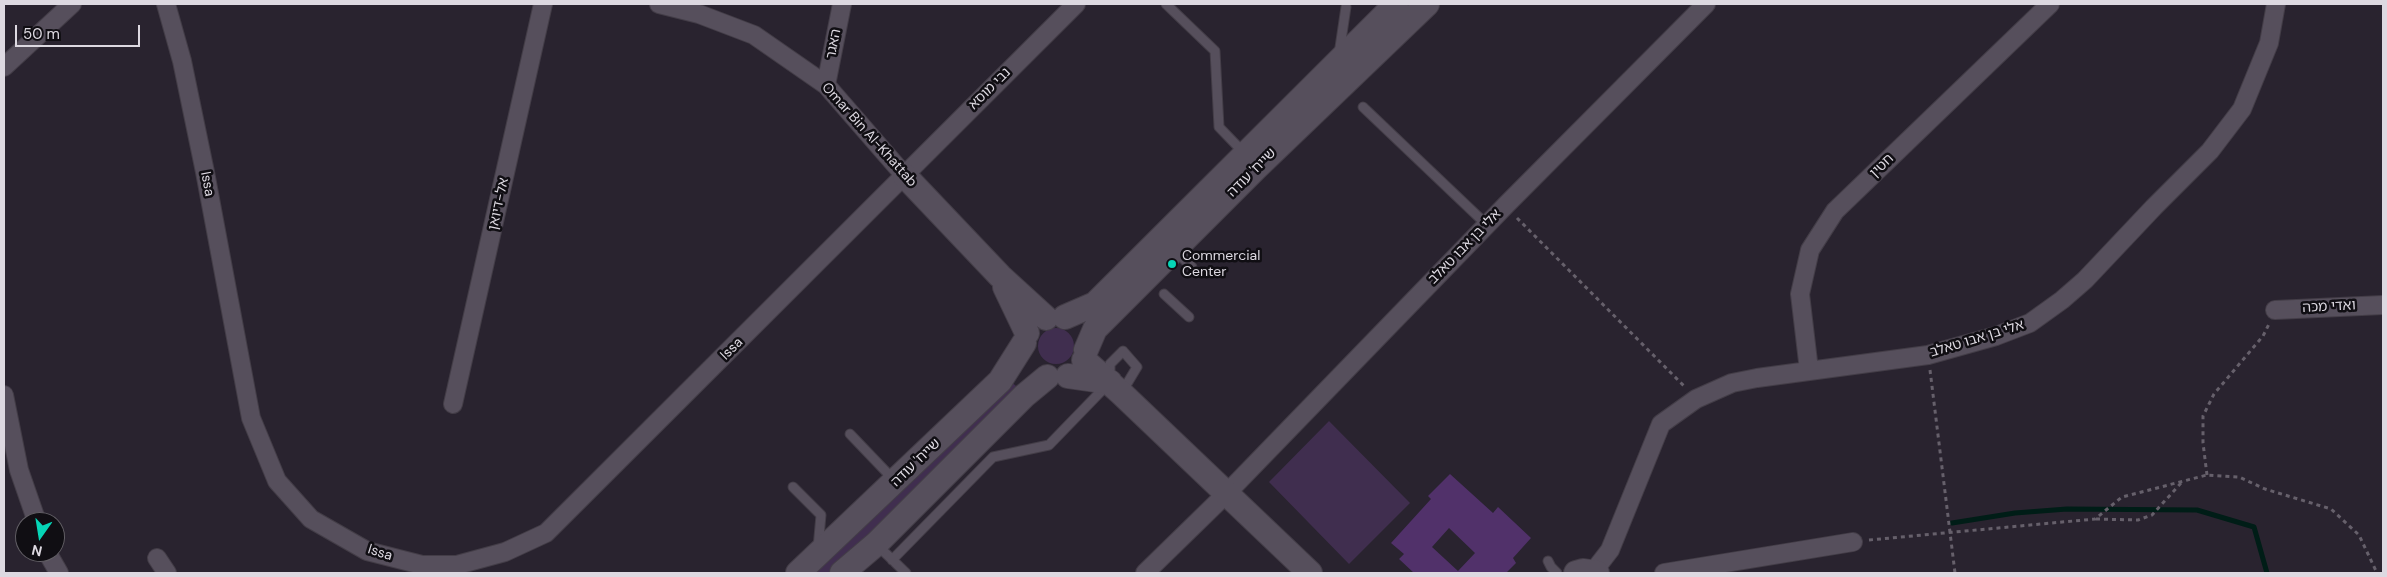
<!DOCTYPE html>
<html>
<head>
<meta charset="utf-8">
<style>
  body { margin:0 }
  #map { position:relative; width:2387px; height:577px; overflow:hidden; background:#29232f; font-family:"DM Sans",sans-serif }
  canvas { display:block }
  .frame { position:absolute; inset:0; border:5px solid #ddd9e1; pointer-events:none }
  .north { position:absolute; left:15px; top:512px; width:50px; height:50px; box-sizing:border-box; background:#100e13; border:1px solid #625f65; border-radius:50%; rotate:193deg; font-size:14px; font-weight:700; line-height:20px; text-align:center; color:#ddd9e1 }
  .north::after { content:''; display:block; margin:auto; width:18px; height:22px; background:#06d5b6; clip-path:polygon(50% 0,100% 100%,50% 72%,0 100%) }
  .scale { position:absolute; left:15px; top:25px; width:125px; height:22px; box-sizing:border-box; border:2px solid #ddd9e1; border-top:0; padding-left:6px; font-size:15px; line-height:18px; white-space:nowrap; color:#ddd9e1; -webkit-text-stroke:4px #100e13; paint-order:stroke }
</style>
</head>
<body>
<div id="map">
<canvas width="2387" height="577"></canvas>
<div class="frame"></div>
<div class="north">N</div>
<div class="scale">50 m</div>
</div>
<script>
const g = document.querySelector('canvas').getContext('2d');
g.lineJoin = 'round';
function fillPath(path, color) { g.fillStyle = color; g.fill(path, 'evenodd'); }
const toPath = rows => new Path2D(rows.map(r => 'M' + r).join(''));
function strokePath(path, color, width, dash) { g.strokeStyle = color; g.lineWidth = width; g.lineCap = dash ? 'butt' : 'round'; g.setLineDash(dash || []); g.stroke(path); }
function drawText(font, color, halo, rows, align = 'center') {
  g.font = font + ' "DM Sans","Noto Sans Hebrew",sans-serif'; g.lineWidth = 5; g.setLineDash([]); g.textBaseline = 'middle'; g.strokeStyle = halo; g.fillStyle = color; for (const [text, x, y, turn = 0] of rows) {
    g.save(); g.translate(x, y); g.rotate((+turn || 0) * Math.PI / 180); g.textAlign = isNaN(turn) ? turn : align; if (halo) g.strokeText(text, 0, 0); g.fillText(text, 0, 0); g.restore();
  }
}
fillPath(toPath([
  '1038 346a18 18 0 1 1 36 0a18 18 0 1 1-36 0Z',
  [1010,381,1021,390,831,573,810,573],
  [1329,421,1410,503,1349,564,1269,482]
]), '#402e4f');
strokePath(toPath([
  [1952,523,2015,513,2067,509,2197,510,2254,527,2267,573]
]), '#001d17', 5);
fillPath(toPath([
  [1450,474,1493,513,1498,507,1531,538,1513,558,1516,563,1506,573,1414,573,1399,559,1404,554,1391,543,1431,499,1428,496],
  [1449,528,1475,553,1458,571,1432,547]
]), '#51316a');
const lane = toPath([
  [1166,4,1215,51,1219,127,1245,154],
  [1339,54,1346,7],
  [1363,107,1487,225],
  [1175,251,1192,267],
  [1164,294,1189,317],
  [850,434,894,480],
  [793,487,821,515,818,548],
  [876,544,906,573],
  [892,560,993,457,1049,445,1110,382,1110,364,1123,351,1137,367,1122,392],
  [1548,561,1551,567,1557,573]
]);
const street = toPath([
  [166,4,182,61,205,172,251,418,277,481,311,519,367,551,422,565,457,565,505,552,546,533,1076,4],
  [659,4,699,14,754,35,826,85,905,176],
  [4,67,72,4],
  [826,85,842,4],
  [2275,310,2383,305],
  [1809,370,1800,294,1810,250,1835,211,2050,4],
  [4,395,19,470,37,522],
  [453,404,543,4],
  [47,552,59,573],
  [157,558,167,573],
  [1593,572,1610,550,1661,424,1696,399,1732,383,1757,378,1928,355,1996,336,2030,323,2062,300,2085,280,2154,207,2210,151,2242,109,2269,43,2276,4],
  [1145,573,1227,493,1506,205,1706,4],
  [1664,573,1853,542]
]);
const secondary = toPath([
  [905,176,1000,276,1046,318],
  [1005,287,1027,333],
  [1065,317,1095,304,1396,4],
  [1086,350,1095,329,1256,168,1427,4],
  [1084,360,1121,393,1310,573],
  [1068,376,1110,382],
  [798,573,1000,381,1024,343],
  [842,573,876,544,1024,396,1047,377],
  [1576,573,1583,571,1597,573]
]);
strokePath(lane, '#433d47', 11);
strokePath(street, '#433d47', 20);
strokePath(secondary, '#433d47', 26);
strokePath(toPath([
  [1517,218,1685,387],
  [1930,370,1955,573],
  [2207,475,2203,443,2203,416,2214,394,2263,336,2269,324],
  [2096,519,2138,520,2152,515,2182,482],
  [1869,540,2095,519,2122,497,2207,475,2239,477,2265,489,2331,509,2359,535,2377,573]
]), '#66606b', 3, [4, 4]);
strokePath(lane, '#564f5c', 9);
strokePath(street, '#564f5c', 18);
strokePath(secondary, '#564f5c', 24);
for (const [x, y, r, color] of [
  [1172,264,5,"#06d5b6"]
]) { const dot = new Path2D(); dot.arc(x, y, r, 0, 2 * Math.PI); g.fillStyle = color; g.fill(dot); strokePath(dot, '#100e13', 2); }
drawText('14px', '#ddd9e1', '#100e13', [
  ["האגר",834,44,-79],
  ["נבי מוסא",990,89,-45],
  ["Omar Bin Al-Khattab",869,135,48],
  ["חטין",1882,166,-44],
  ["שייח' עודה",1252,173,-45],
  ["Issa",207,184,79],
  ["אל-דיואן",499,204,-78],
  ["אלי בן אבו טאלב",1465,247,-46],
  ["ואדי מכה",2329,307,-3],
  ["אלי בן אבו טאלב",1977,339,-17],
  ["Issa",732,349,-45],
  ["שייח' עודה",916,463,-44],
  ["Issa",380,553,17]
]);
drawText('14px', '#ddd9e1', '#100e13', [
  ["Commercial",1182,256],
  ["Center",1182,272]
], 'left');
</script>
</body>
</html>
